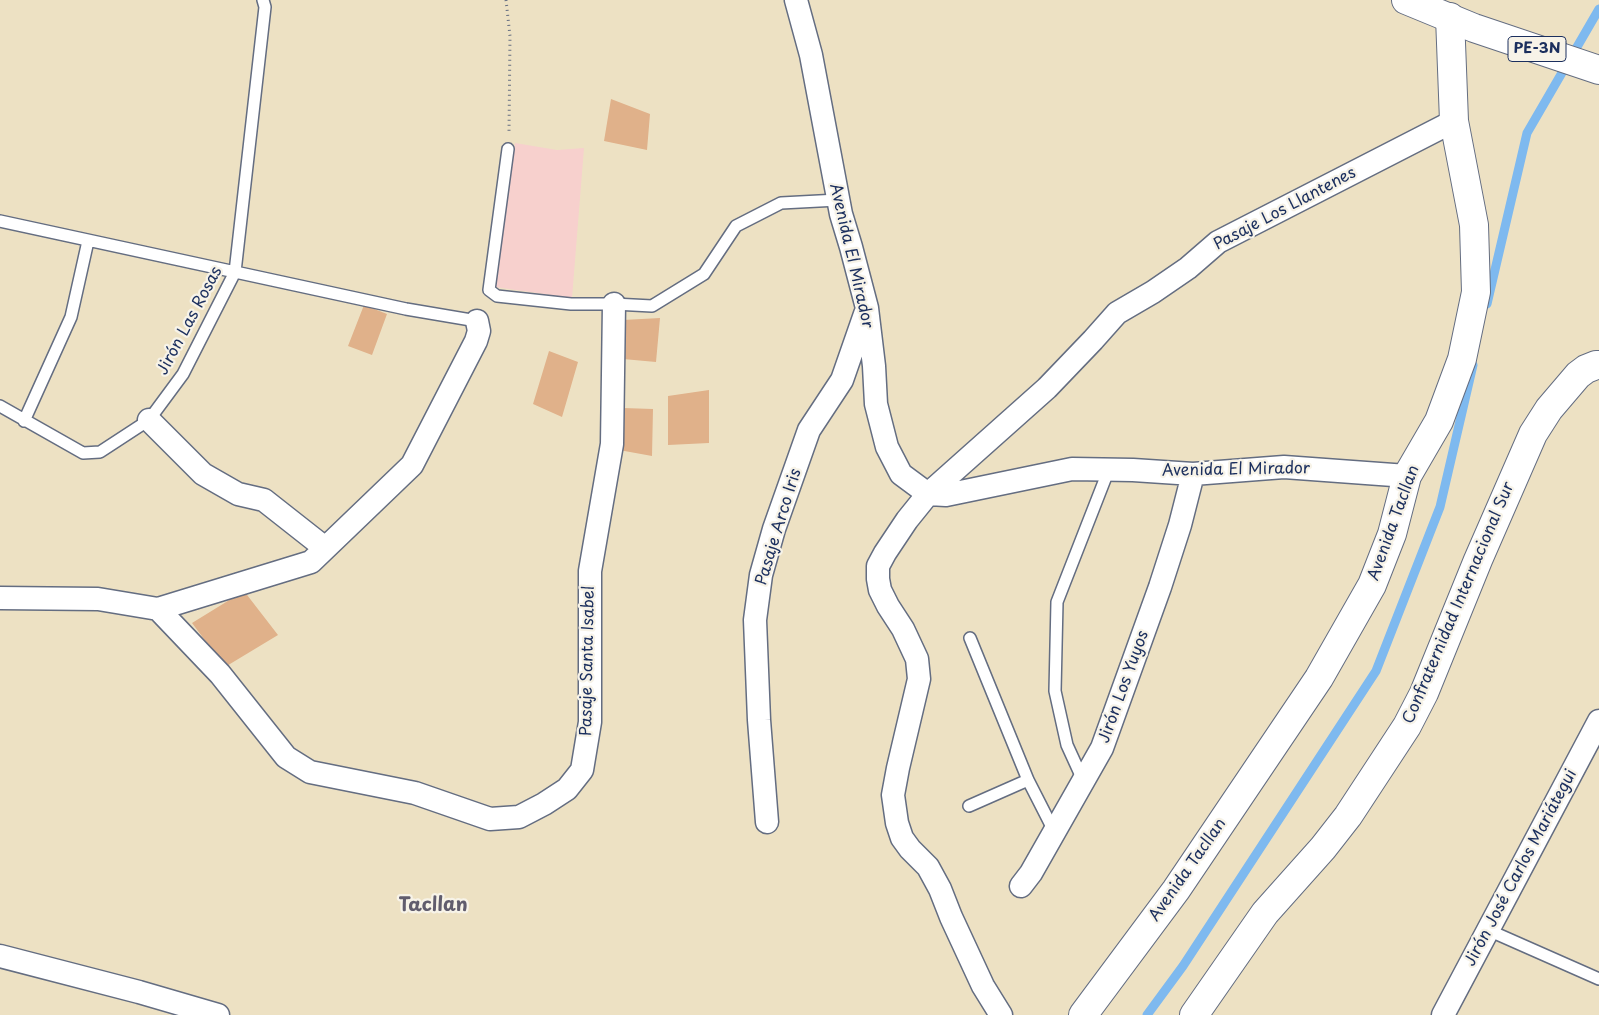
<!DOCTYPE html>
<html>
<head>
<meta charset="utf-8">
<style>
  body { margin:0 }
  canvas { display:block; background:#ede1c3 }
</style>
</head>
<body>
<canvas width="1599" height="1015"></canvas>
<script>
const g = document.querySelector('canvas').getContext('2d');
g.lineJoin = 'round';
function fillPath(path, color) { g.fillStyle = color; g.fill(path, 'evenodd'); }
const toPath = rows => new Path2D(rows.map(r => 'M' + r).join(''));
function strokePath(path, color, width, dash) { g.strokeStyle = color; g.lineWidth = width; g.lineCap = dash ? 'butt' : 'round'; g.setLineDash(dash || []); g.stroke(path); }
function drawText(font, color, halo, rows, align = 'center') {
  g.font = font + ' "Playpen Sans",sans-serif'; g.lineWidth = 4.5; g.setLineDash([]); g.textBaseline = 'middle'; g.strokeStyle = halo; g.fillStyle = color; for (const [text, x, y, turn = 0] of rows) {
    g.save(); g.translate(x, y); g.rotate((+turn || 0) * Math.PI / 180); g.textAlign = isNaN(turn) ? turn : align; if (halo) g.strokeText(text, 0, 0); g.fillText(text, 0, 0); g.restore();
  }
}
fillPath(toPath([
  [515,143,557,150,584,148,572,298,495,287]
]), '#f7d0cd');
strokePath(toPath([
  [1487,304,1527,133,1599,9],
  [1147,1015,1183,966,1376,671,1440,507,1473,365]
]), '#7eb9ef', 9);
fillPath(toPath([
  [611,99,650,114,647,150,604,141],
  [364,305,387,314,372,355,348,346],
  [660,318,656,362,623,359,623,320],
  [549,351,578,362,562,417,533,404],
  [709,390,709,443,668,445,668,396],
  [623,408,653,409,652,456,619,450],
  [244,591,278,635,225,667,192,623]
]), '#e0b18a');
const lane = toPath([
  [508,149,489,290,497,296,571,304,614,304,652,306,704,274,736,226,781,203,838,200],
  [0,221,406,309,477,321],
  [0,406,83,453,100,452,149,420,183,374,235,272,265,7,263,0],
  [24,421,71,317,88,241],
  [970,638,1028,780,1054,831],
  [1083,780,1067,745,1055,691,1057,602,1109,469],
  [969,806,1028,780],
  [1488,930,1599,979]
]);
const street = toPath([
  [796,0,811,55,841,214,851,247,867,308,874,366,876,404,887,447,901,474,928,494,946,495,1072,469,1133,470,1193,474,1284,467,1407,476],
  [149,420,203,474,238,494,264,500,325,548],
  [0,598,98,599,158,609,311,562,412,465,476,341,479,331,477,321],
  [158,609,220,674,286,757,310,772,415,793,490,819,519,817,544,804,567,789,582,770,590,722,590,571,612,444,614,304],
  [767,822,759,720,755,620,761,575,774,529,809,430,842,380,865,314],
  [1021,886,1031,873,1102,748,1160,587,1180,525,1193,474],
  [0,956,139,992,218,1015],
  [1001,1015,983,986,951,917,940,889,928,867,910,849,902,838,897,823,893,795,898,768,919,679,917,659,903,629,888,606,880,590,878,579,878,566,885,553,907,520,928,494,1047,388,1093,340,1117,313,1153,292,1188,268,1218,242,1454,121],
  [1443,1015,1599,721]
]);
const secondary = toPath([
  [1083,1015,1176,890,1319,678,1372,585,1392,534,1407,476,1439,421,1462,359,1476,292,1474,225,1454,121,1450,17]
]);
const primary = toPath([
  [1194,1015,1265,913,1323,848,1348,816,1407,726,1424,693,1478,560,1533,434,1549,409,1578,375,1586,369,1596,365,1599,365]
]);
const highway = toPath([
  [1406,0,1474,28,1599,70]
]);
strokePath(lane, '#646d81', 14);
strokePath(street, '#646d81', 25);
strokePath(secondary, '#646d81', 30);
strokePath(primary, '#646d81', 30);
strokePath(highway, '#646d81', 30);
strokePath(toPath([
  [506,0,510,36,509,132]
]), '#646d81', 3, [1, 4]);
strokePath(lane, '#fff', 11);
strokePath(street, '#fff', 22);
strokePath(secondary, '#fff', 28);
strokePath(primary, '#fff', 28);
strokePath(highway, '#fff', 28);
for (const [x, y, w] of [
  [1537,49,58]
]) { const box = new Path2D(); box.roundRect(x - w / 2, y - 12.5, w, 25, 4); g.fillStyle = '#f7f3e8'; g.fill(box); strokePath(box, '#1b2f5e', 1); }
drawText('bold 15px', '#1b2f5e', null, [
  ["PE-3N",1537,49]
]);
drawText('16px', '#1b2f5e', '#f7f3e8', [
  ["Pasaje Los Llantenes",1285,209,-28],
  ["Avenida El Mirador",851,256,77],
  ["Jirón Las Rosas",190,321,-62],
  ["Avenida El Mirador",1236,470,-1],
  ["Avenida Tacllan",1394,523,-70],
  ["Pasaje Arco Iris",779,527,-73],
  ["Confraternidad Internacional Sur",1459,603,-67],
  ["Pasaje Santa Isabel",588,661,-89],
  ["Jirón Los Yuyos",1124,687,-70],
  ["Jirón José Carlos Mariátegui",1521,868,-62],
  ["Avenida Tacllan",1188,870,-55]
]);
drawText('bold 19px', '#605c6d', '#f7f3e8', [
  ["Tacllan",433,906]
]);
</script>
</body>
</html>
